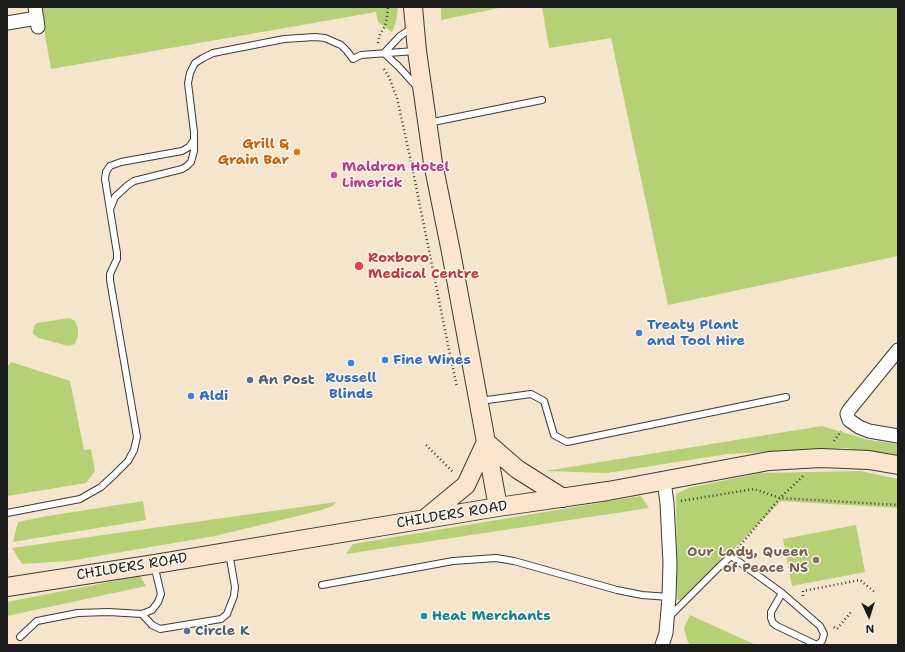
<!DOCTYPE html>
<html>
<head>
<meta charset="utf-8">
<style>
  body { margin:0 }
  #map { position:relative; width:905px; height:652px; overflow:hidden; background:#f5e5cd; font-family:"Shantell Sans",sans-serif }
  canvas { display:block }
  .frame { position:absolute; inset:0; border:8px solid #1c1c1c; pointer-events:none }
  .north { position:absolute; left:849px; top:596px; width:40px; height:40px; -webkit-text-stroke:3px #fbf7ec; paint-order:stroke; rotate:176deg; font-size:11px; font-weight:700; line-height:16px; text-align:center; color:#1c1c1c }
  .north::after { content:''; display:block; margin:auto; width:14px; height:18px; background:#1c1c1c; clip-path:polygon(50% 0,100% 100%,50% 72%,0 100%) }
</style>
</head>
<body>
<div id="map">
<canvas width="905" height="652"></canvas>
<div class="frame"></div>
<div class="north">N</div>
</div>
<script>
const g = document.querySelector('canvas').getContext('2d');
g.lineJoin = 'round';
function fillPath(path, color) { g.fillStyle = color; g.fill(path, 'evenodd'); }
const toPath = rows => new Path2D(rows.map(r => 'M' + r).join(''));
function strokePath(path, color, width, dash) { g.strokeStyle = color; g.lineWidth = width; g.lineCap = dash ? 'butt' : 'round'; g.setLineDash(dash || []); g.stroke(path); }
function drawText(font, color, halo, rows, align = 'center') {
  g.font = font + ' "Shantell Sans",sans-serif'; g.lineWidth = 3; g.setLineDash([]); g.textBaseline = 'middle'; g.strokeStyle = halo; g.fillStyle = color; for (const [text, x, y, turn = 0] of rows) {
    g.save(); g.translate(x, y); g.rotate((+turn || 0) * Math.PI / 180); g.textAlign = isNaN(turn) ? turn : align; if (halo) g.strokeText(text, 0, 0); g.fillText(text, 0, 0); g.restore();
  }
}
fillPath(toPath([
  [40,7,398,7,396,22,392,32,378,22,376,12,51,69],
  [441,7,504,7,441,20],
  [542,7,898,7,898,256,668,305,611,38,549,48],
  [70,318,75,321,78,328,78,336,75,344,68,346,39,338,33,334,33,330,35,325,37,323],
  [11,362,70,381,84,450,91,449,95,471,86,483,7,496,7,367],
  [822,426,869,440,898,444,898,456,846,448,728,454,607,473,545,471],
  [861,471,898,479,898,508,781,501,685,599,677,600,676,494,688,488,760,473],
  [641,496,649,508,346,554,353,544],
  [143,501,146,520,13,542,18,522,42,517],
  [336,502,333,506,318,511,215,536,69,561,22,564,12,548],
  [856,525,865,572,792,586,783,539],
  [140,576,146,586,7,616,7,602],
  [690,615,756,645,690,645,687,640,684,628]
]), '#b6d076');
const lane = toPath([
  [412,28,400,36,384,53,398,66,418,88],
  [428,123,542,100],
  [110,209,115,197,128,185,134,181,182,169,187,166,191,162,194,151,194,140],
  [480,401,531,394,544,401,554,435,567,442,786,397],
  [7,513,80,499,101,487,114,475,128,461,134,450,137,437,110,280,110,274,117,259,117,253,105,179,106,172,110,166,121,162,182,151,189,147,194,140,194,132,188,83,190,73,195,63,203,58,213,53,284,39,315,37,325,38,341,45,347,51,353,59,361,55,415,51],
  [322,585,453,561,496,558,514,561,617,590,642,595,669,597],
  [782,593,771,612,771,618,773,623,777,626,817,645],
  [142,614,152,625,160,629,221,619,227,614,234,596,235,587,229,553],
  [669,617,719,567,731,556,782,593,820,626,824,634,822,641,817,645],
  [20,637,37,621,78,613,108,612,142,614,152,610,158,602,161,594,156,573,156,566]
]);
const street = toPath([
  [35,7,38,27],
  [7,23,37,18],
  [898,350,849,410,847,414,849,420,859,427,869,431,898,436],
  [662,645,666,633,669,597,670,563,667,503,664,481]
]);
const secondary = toPath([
  [413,7,417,51,433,163,451,252,498,507],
  [426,518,466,485,486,442,517,469,563,498],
  [7,587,155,564,498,507,608,491,769,461,821,458,869,460,898,465]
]);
strokePath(lane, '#3d3a37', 8);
strokePath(street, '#3d3a37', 15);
strokePath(secondary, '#3d3a37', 20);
strokePath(toPath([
  [378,43,380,34,385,26,387,18,388,7],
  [384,69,389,77,397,98,413,171,449,350,457,387],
  [834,441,841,431],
  [426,445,454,473],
  [681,501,754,489,780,498,898,505],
  [738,548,780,498,803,476],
  [803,596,803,591,860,580,876,593],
  [834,627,837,629,851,612]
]), '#3d3a37', 2.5, [1, 3]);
strokePath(lane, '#fff', 6);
strokePath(street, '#fff', 13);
strokePath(secondary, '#fce5cf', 18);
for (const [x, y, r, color] of [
  [297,152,4,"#e8710a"],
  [334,175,4,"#d1479c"],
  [359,266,5,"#e0444e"],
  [639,333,4,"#3f7fe0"],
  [385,360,4,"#3f7fe0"],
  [351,363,4,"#3f7fe0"],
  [250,380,4,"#5c6f8a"],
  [191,396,4,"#3f7fe0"],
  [816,560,4,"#8d6e63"],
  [424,616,4,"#0f9aa8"],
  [187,631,4,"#5c6f8a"]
]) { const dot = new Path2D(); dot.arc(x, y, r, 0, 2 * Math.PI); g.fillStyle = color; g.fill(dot); strokePath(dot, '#fbf7ec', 1.5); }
drawText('bold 14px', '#c56008', '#fbf7ec', [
  ["Grill &",289,144],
  ["Grain Bar",289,160]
], 'right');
drawText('bold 14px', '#b23c85', '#fbf7ec', [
  ["Maldron Hotel",342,167],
  ["Limerick",342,183]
], 'left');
drawText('bold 14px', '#be3a42', '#fbf7ec', [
  ["Roxboro",368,258],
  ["Medical Centre",368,274]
], 'left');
drawText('bold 14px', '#366cbe', '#fbf7ec', [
  ["Treaty Plant",647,325],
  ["and Tool Hire",647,341],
  ["Fine Wines",393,360],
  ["Russell",351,378,"center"],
  ["Blinds",351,394,"center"],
  ["Aldi",199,396]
], 'left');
drawText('bold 14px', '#4e5e75', '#fbf7ec', [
  ["An Post",258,380],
  ["Circle K",195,631]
], 'left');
drawText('14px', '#1c1c1c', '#fbf7ec', [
  ["CHILDERS ROAD",452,515,-9],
  ["CHILDERS ROAD",132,567,-9]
]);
drawText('bold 14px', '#785e54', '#fbf7ec', [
  ["Our Lady, Queen",808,552],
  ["of Peace NS",808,568]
], 'right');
drawText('bold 14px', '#0d838f', '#fbf7ec', [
  ["Heat Merchants",432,616]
], 'left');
</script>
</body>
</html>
